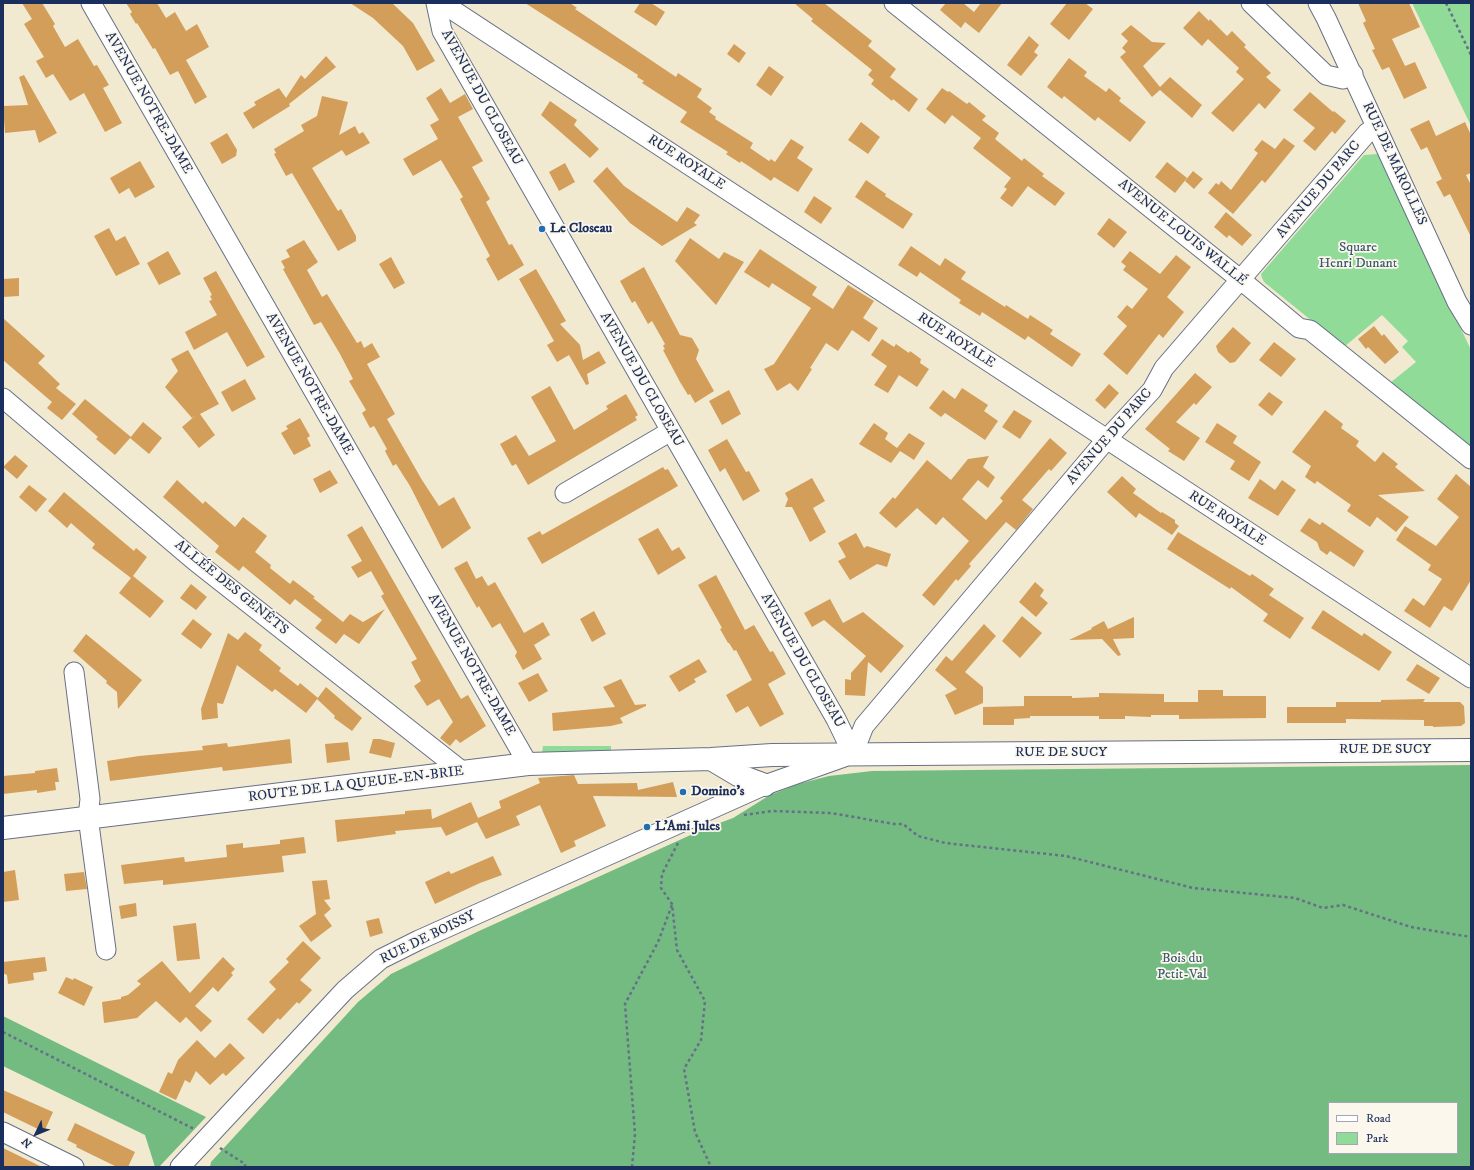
<!DOCTYPE html>
<html>
<head>
<meta charset="utf-8">
<style>
  body { margin:0 }
  #map { position:relative; width:1474px; height:1170px; overflow:hidden; background:#f1ead1; font-family:"IM FELL DW Pica",serif }
  canvas { display:block }
  .frame { position:absolute; inset:0; border:4px solid #1b2f5e; pointer-events:none }
  .legend { position:absolute; left:1328px; top:1102px; width:130px; height:52px; box-sizing:border-box; background:#fbf7ec; border:1px solid #a1a7b3; margin:0; padding:5px 7px; list-style:none; font-size:12px; color:#1b2f5e }
  .legend li { display:flex; align-items:center; gap:8px; height:20px }
  .legend b { width:20px; border:1px solid #a1a7b3 }
  .north { position:absolute; left:16px; top:1114px; width:40px; height:40px; -webkit-text-stroke:3px #fbf7ec; paint-order:stroke; rotate:227deg; font-size:11px; font-weight:700; line-height:16px; text-align:center; color:#1b2f5e }
  .north::after { content:''; display:block; margin:auto; width:14px; height:18px; background:#1b2f5e; clip-path:polygon(50% 0,100% 100%,50% 72%,0 100%) }
</style>
</head>
<body>
<div id="map">
<canvas width="1474" height="1170"></canvas>
<div class="frame"></div>
<ul class="legend">
<li><b style="height:5px;background:#fff"></b>Road</li>
<li><b style="height:11px;background:#8fdb97"></b>Park</li>
</ul>
<div class="north">N</div>
</div>
<script>
const g = document.querySelector('canvas').getContext('2d');
g.lineJoin = 'round';
function fillPath(path, color) { g.fillStyle = color; g.fill(path, 'evenodd'); }
const toPath = rows => new Path2D(rows.map(r => 'M' + r).join(''));
function strokePath(path, color, width, dash) { g.strokeStyle = color; g.lineWidth = width; g.lineCap = dash ? 'butt' : 'round'; g.setLineDash(dash || []); g.stroke(path); }
function drawText(font, color, halo, rows, align = 'center') {
  g.font = font + ' "IM FELL DW Pica",serif'; g.lineWidth = 3.5; g.setLineDash([]); g.textBaseline = 'middle'; g.strokeStyle = halo; g.fillStyle = color; for (const [text, x, y, turn = 0] of rows) {
    g.save(); g.translate(x, y); g.rotate((+turn || 0) * Math.PI / 180); g.textAlign = isNaN(turn) ? turn : align; if (halo) g.strokeText(text, 0, 0); g.fillText(text, 0, 0); g.restore();
  }
}
fillPath(toPath([
  [1412,3,1471,3,1471,126],
  [1378,154,1471,350,1471,447,1390,383,1416,362,1402,347,1408,341,1382,315,1344,347,1264,282,1262,278,1261,274,1364,155],
  [543,746,611,746,611,752,542,753]
]), '#8fdb97');
fillPath(toPath([
  [1471,765,1471,1167,210,1167,211,1162,358,1002,391,974,479,931,706,828,733,818,770,795,798,784,829,776,872,771],
  [1329,1103,1457,1103,1457,1153,1329,1153],
  [3,1016,206,1117,159,1167,155,1167,145,1135,3,1066]
]), '#73bb80');
fillPath(toPath([
  [22,3,42,3,55,24,53,26,65,47,78,39,94,66,97,65,109,85,103,88,122,123,105,132,84,93,70,101,53,74,46,78,36,61,44,57,24,24,32,19],
  [126,3,157,3,166,18,175,12,186,31,197,24,209,47,186,60,207,97,195,104,178,71,170,75,155,48,153,49,137,23,136,24,130,14,132,12],
  [350,3,392,3,413,23,435,61,417,71,403,46,373,18],
  [525,3,570,3,577,8,575,9,676,77,678,73,702,89,697,97,712,108,709,112,716,117,715,119,753,143,750,148,769,161,771,159,775,162,791,139,804,147,797,158,813,169,798,192,774,177,771,181,741,161,740,163,726,154,728,152,680,122,687,112,642,83,644,81,637,77,638,75],
  [640,3,651,3,665,12,656,26,634,12],
  [794,3,824,3,872,41,868,46,896,69,890,77,918,99,909,112,893,99,892,101,871,84,874,80,868,75,872,70,811,21,813,19],
  [946,3,963,3,974,12,981,3,1002,3,979,33,965,22,961,28,940,10],
  [1067,3,1085,3,1093,9,1069,40,1050,24],
  [1358,3,1409,3,1420,27,1392,39,1405,66,1415,62,1427,88,1404,99,1389,67,1382,70,1372,50,1375,49,1363,23,1366,21],
  [1199,11,1209,21,1210,19,1227,36,1232,31,1246,45,1244,47,1271,73,1266,77,1281,90,1265,109,1259,103,1233,132,1211,113,1244,79,1236,72,1239,68,1208,39,1202,46,1183,28],
  [1131,25,1152,42,1166,43,1143,66,1160,87,1170,77,1202,105,1192,118,1160,90,1152,97,1120,57,1126,52,1122,48,1128,41,1121,34],
  [1029,36,1039,45,1034,52,1038,55,1021,76,1007,65],
  [734,44,746,53,739,63,727,54],
  [326,56,336,67,289,104,290,106,253,129,243,113,256,105,254,102,279,88,286,98,301,75,305,79],
  [1069,58,1087,72,1084,76,1106,92,1109,88,1121,98,1119,101,1146,122,1130,142,1098,117,1095,121,1064,96,1062,99,1047,87],
  [769,66,784,77,771,96,756,85],
  [24,75,57,133,39,143,35,130,5,133,3,106,28,105,19,77],
  [441,88,450,103,465,94,473,109,458,117,483,161,472,167,490,199,486,202,509,245,512,244,524,265,498,281,486,259,490,256,460,199,463,197,441,160,413,176,403,159,438,139,430,125,439,120,426,98],
  [942,88,948,92,949,91,967,104,969,102,986,116,982,120,999,133,995,139,1022,161,1024,158,1044,174,1042,176,1065,193,1055,206,1028,186,1012,207,1000,198,1007,189,1004,187,1011,178,973,148,981,138,952,115,945,124,926,109],
  [1310,92,1333,112,1334,111,1346,121,1335,134,1332,131,1315,151,1303,141,1315,128,1293,110],
  [322,96,348,102,339,135,355,126,359,134,363,132,370,143,346,156,342,150,312,168,338,211,341,209,356,236,356,241,338,251,292,173,286,176,274,154,276,153,274,149,304,131,301,125,317,116],
  [550,101,577,120,574,125,599,149,590,158,541,115],
  [1429,120,1436,136,1465,122,1471,135,1471,173,1466,175,1471,185,1471,237,1450,194,1444,197,1436,182,1442,179,1427,147,1421,150,1410,129],
  [861,122,880,137,868,154,848,140],
  [227,133,237,150,236,156,222,164,210,143],
  [1284,138,1295,146,1265,183,1262,180,1233,214,1208,193,1216,183,1219,185,1221,181,1231,190,1258,153,1254,150,1262,140,1275,149],
  [140,161,155,187,135,198,129,188,119,194,110,178],
  [1167,162,1187,178,1175,193,1155,177],
  [565,163,575,182,559,191,549,172],
  [607,167,624,186,677,222,687,207,700,215,694,223,697,225,662,246,630,223,593,181],
  [1193,171,1203,179,1194,189,1185,181],
  [866,180,886,194,885,196,913,214,903,229,855,197],
  [814,196,832,208,821,224,804,212],
  [1226,212,1252,235,1242,246,1229,235,1227,238,1214,227],
  [1109,218,1127,232,1114,248,1097,234],
  [109,228,116,241,125,236,140,264,116,276,94,236],
  [690,238,719,259,724,252,744,262,716,305,675,261],
  [304,240,318,262,307,270,322,297,327,294,357,343,361,341,364,348,372,343,380,357,367,364,395,414,387,419,422,480,439,506,454,497,471,528,442,549,410,486,396,464,393,466,385,451,387,449,374,426,370,428,362,413,366,410,349,381,353,379,340,354,321,322,314,325,283,269,285,268,281,261,290,257,286,250],
  [911,246,940,266,945,258,966,272,961,279,1005,307,1006,305,1028,319,1030,315,1053,330,1050,334,1081,354,1072,367,1028,336,1025,340,982,312,980,316,959,303,961,300,920,272,917,277,898,265],
  [760,249,817,287,812,295,833,309,848,285,874,301,863,318,878,328,869,342,852,330,838,351,826,343,810,368,812,369,798,391,790,383,777,391,764,369,774,364,811,308,772,283,769,288,744,272],
  [168,251,181,274,159,285,147,263],
  [1130,251,1160,274,1176,255,1191,267,1167,297,1184,312,1163,338,1159,334,1127,375,1103,354,1127,326,1117,317,1127,305,1132,309,1148,289,1123,270,1126,266,1121,262],
  [391,257,405,283,394,289,379,264],
  [644,267,680,335,692,338,699,350,696,359,714,391,695,403,690,394,688,395,680,382,663,350,665,349,663,346,665,344,652,321,648,324,635,301,632,303,620,281],
  [536,269,566,321,560,324,580,345,583,360,599,351,606,363,587,374,589,384,586,385,569,355,557,362,547,345,554,341,519,279],
  [216,271,265,357,247,367,227,332,194,350,185,332,217,315,209,301,212,300,210,296,212,295,203,278],
  [19,278,19,296,3,297,3,279],
  [3,318,45,356,38,363,60,384,56,388,76,404,62,420,47,408,52,402,3,360],
  [1374,326,1382,336,1384,334,1399,352,1385,364,1368,347,1366,349,1358,339],
  [1233,327,1251,343,1235,362,1230,363,1218,352,1216,346],
  [882,339,894,347,896,344,909,353,910,351,921,359,920,363,929,369,917,387,899,375,888,393,874,385,887,366,871,355],
  [1274,342,1296,359,1281,377,1259,360],
  [188,350,219,404,200,414,215,435,199,448,182,427,196,415,192,418,165,387,178,371,171,359],
  [1195,373,1212,387,1196,405,1194,403,1176,422,1200,438,1184,461,1168,451,1170,449,1145,429],
  [245,379,256,399,232,412,221,392],
  [1109,384,1119,393,1105,409,1095,400],
  [550,386,574,430,608,409,606,406,626,394,638,415,635,417,637,420,528,485,516,464,512,466,500,444,516,435,529,456,556,441,531,397],
  [962,388,988,405,984,411,998,421,985,440,945,413,941,417,929,408,943,390,955,399],
  [729,390,741,414,722,425,709,401],
  [1269,392,1283,402,1272,416,1258,405],
  [85,399,131,437,115,455,96,439,98,437,72,414],
  [1014,410,1032,421,1020,439,1002,427],
  [1325,410,1343,424,1341,428,1359,441,1356,446,1375,462,1383,452,1398,464,1395,467,1425,491,1378,495,1409,517,1396,532,1377,517,1370,527,1347,511,1351,505,1317,481,1315,484,1305,477,1311,466,1292,452],
  [300,418,310,436,307,438,311,446,294,455,281,433,288,429,286,426],
  [143,422,162,438,149,454,130,438],
  [874,423,888,433,885,439,897,448,909,433,925,443,914,460,900,451,891,463,859,444],
  [1217,423,1237,436,1233,443,1261,462,1249,481,1230,469,1235,461,1205,442],
  [1050,438,1067,453,1051,471,1049,469,1022,500,1033,509,1016,530,1006,522,969,564,971,566,958,581,956,579,934,606,922,595,969,541,943,517,936,525,917,508,896,528,879,513,893,497,895,499,927,460,951,480,968,459,989,456,983,467,995,477,988,488,978,480,962,499,986,520,1003,501,1000,498],
  [727,439,746,472,749,471,760,491,743,501,725,468,720,472,708,450],
  [15,455,28,466,17,479,3,467],
  [663,467,665,470,668,469,678,486,542,564,527,538,540,531,542,535],
  [330,470,338,483,320,493,313,479],
  [1456,474,1471,487,1471,580,1452,611,1444,606,1430,628,1404,611,1413,598,1424,606,1442,579,1428,570,1431,565,1396,540,1405,526,1436,546,1459,517,1437,499],
  [1122,476,1136,489,1133,493,1161,513,1162,512,1175,520,1175,523,1179,526,1172,535,1139,513,1136,518,1107,492],
  [812,478,825,501,813,508,826,532,810,542,792,507,785,507,788,499,785,493],
  [1260,479,1275,490,1282,480,1296,490,1278,516,1248,498],
  [177,480,203,504,205,501,235,527,243,517,267,536,255,552,271,565,270,568,290,584,293,580,315,597,313,598,343,622,350,614,363,622,385,609,359,644,344,634,336,644,315,628,322,620,295,599,290,605,243,566,239,571,215,552,219,546,163,497],
  [29,485,47,499,36,512,19,497],
  [64,492,134,551,136,548,147,557,133,576,164,601,150,618,119,593,131,578,92,548,95,544,71,523,67,528,48,511],
  [1309,518,1320,525,1322,522,1364,551,1354,567,1330,551,1327,555,1320,550,1317,542,1300,531],
  [362,526,461,699,468,695,486,726,460,743,456,739,450,746,440,738,453,722,439,699,427,706,414,686,421,681,411,662,417,659,381,596,384,594,371,571,358,578,351,567,362,561,347,535],
  [658,528,672,551,679,547,686,558,658,575,638,539],
  [1178,532,1250,576,1252,574,1274,589,1269,595,1304,618,1290,639,1263,621,1268,614,1231,587,1230,589,1167,549],
  [856,533,864,548,867,546,891,554,887,567,877,564,850,580,838,561,846,557,838,543],
  [467,561,476,579,482,576,488,586,495,582,524,633,543,622,550,635,534,645,542,659,523,670,515,656,517,652,500,623,492,628,479,606,477,608,454,568],
  [716,575,745,630,754,625,770,652,773,651,786,674,768,684,784,714,760,727,748,706,736,713,726,695,752,680,736,650,734,651,729,643,728,643,720,629,722,628,698,585],
  [1035,582,1044,590,1040,596,1048,603,1036,617,1019,602],
  [191,584,207,597,196,610,180,598],
  [830,599,843,623,863,612,904,646,881,673,868,662,865,696,845,695,845,679,851,680,851,673,866,656,824,620,812,627,804,613],
  [1323,610,1362,636,1364,633,1392,652,1379,671,1311,628],
  [594,611,606,634,592,642,580,619],
  [1022,616,1042,633,1020,658,1002,641],
  [1134,617,1134,638,1113,639,1121,655,1118,656,1102,639,1069,640,1092,629,1091,628,1104,621,1108,629],
  [193,619,212,634,201,649,181,634],
  [984,624,996,636,965,672,983,687,983,703,955,715,945,695,957,689,935,670,946,656,952,661],
  [245,632,262,645,259,650,281,668,279,671,298,686,300,683,318,698,306,713,275,689,272,692,237,665,223,704,217,703,218,718,202,720,201,709,228,633,238,640],
  [86,634,142,680,118,709,117,692,106,683,107,681,73,651],
  [699,659,707,672,694,679,696,682,679,692,669,676],
  [1417,664,1440,678,1429,694,1406,680],
  [538,673,548,691,529,702,518,683],
  [621,679,635,705,646,704,646,706,620,718,623,723,611,726,553,731,552,713,615,707,603,687],
  [326,687,362,718,352,731,334,718,335,716,317,699],
  [1198,690,1223,690,1223,696,1266,696,1266,718,1179,719,1179,715,1151,715,1151,717,1125,716,1125,719,1099,719,1099,716,1030,716,1030,718,1014,719,1014,725,983,725,983,707,1024,706,1024,696,1072,696,1072,698,1099,697,1099,693,1164,694,1164,702,1198,702],
  [1425,699,1423,702,1460,702,1464,706,1465,723,1461,726,1433,727,1433,726,1424,726,1424,720,1346,719,1346,723,1287,723,1287,707,1336,707,1336,702,1381,702,1381,700],
  [290,739,292,763,223,771,222,767,110,781,107,761,139,756,203,750,202,746,227,743,228,747],
  [373,739,380,739,395,743,391,758,369,753],
  [348,742,350,760,327,763,325,744],
  [57,768,59,782,55,782,56,790,37,793,37,790,3,794,3,776,35,773,35,771],
  [574,775,578,784,637,783,638,790,673,782,677,797,593,796,606,826,574,841,576,846,561,853,540,805,516,816,520,825,486,839,477,822,446,836,441,827,395,831,396,834,337,842,335,820,405,814,405,811,431,809,432,819,471,802,478,818,501,808,499,801,540,783,538,778],
  [304,837,306,853,282,856,284,872,163,885,163,880,124,884,121,865,184,857,185,862,227,857,226,845,243,843,243,848,280,844,280,840],
  [493,856,502,875,480,883,435,904,425,882,449,871,451,874],
  [15,870,19,900,3,902,3,872],
  [84,872,87,889,66,891,64,874],
  [327,880,330,899,324,900,331,909,324,915,332,926,311,942,299,926,316,914,312,881],
  [136,903,137,916,121,919,119,906],
  [379,918,383,933,370,937,366,921],
  [196,923,200,959,177,961,173,926],
  [303,941,321,958,300,980,312,990,299,1004,297,1002,280,1020,278,1018,263,1034,247,1019,276,989,269,982,289,962,286,959],
  [45,957,47,971,33,973,34,980,8,984,7,975,3,973,3,962],
  [223,957,235,969,231,973,233,975,218,992,213,987,195,1006,212,1021,201,1032,186,1017,180,1023,156,1001,137,1018,104,1023,102,1002,121,999,121,997,128,995,141,984,137,981,162,961,190,993],
  [66,977,73,980,74,978,93,987,84,1006,58,993],
  [197,1040,215,1058,230,1043,245,1058,226,1076,223,1073,210,1085,196,1071,190,1083,185,1080,176,1100,159,1092,168,1072,172,1074,178,1060],
  [3,1090,53,1112,44,1132,3,1112],
  [75,1123,135,1152,128,1167,117,1167,76,1147,77,1145,67,1140],
  [3,1148,42,1167,3,1167]
]), '#d39e59');
const minor = toPath([
  [91,3,528,764],
  [436,3,442,31,836,719,853,754],
  [442,3,1471,678],
  [894,3,1241,280,1299,328,1310,330,1471,459],
  [1251,3,1326,75,1343,79,1353,74],
  [1318,3,1326,18,1457,302,1471,325],
  [3,398,195,561,463,772],
  [565,493,671,431],
  [74,672,90,799,88,817,106,950],
  [853,754,864,726,1106,440,1152,390,1164,368,1367,133,1376,127],
  [3,1132,74,1167],
  [180,1167,345,990,381,959,419,940,765,785,844,757]
]);
const major = toPath([
  [711,759,738,775,765,785],
  [3,828,528,764,711,759,772,755,1471,750]
]);
strokePath(minor, '#667086', 21);
strokePath(major, '#667086', 24);
strokePath(toPath([
  [1446,3,1471,55],
  [744,815,772,811,831,813,894,824,903,824,918,836,945,843,1066,856,1193,888,1295,898,1323,908,1343,905,1411,927,1471,937],
  [678,843,662,874,661,888,672,904,677,950,705,1001,701,1040,684,1069,695,1132,711,1167],
  [3,1032,194,1129],
  [220,1148,245,1164,245,1167],
  [632,1167,635,1134,625,1004,658,942,672,905]
]), '#667086', 2.5, [3, 3]);
strokePath(minor, '#fff', 19);
strokePath(major, '#fff', 22);
for (const [x, y, r, color] of [
  [542,229,4,"#1f6fb2"],
  [683,792,4,"#1f6fb2"],
  [647,827,4,"#1f6fb2"]
]) { const dot = new Path2D(); dot.arc(x, y, r, 0, 2 * Math.PI); g.fillStyle = color; g.fill(dot); strokePath(dot, '#fbf7ec', 1.5); }
drawText('14px', '#1b2f5e', '#fbf7ec', [
  ["AVENUE DU CLOSEAU",481,98,61],
  ["AVENUE NOTRE-DAME",148,103,60],
  ["RUE ROYALE",686,163,33],
  ["RUE DE MAROLLES",1394,164,65],
  ["AVENUE DU PARC",1319,190,-50],
  ["AVENUE LOUIS WALLÉ",1182,233,39],
  ["RUE ROYALE",956,341,33],
  ["AVENUE DU CLOSEAU",641,380,60],
  ["AVENUE NOTRE-DAME",309,384,60],
  ["AVENUE DU PARC",1110,437,-49],
  ["RUE ROYALE",1227,519,33],
  ["ALLÉE DES GENÊTS",231,588,39],
  ["AVENUE DU CLOSEAU",802,661,60],
  ["AVENUE NOTRE-DAME",471,665,60],
  ["RUE DE SUCY",1385,750],
  ["RUE DE SUCY",1061,753],
  ["ROUTE DE LA QUEUE-EN-BRIE",356,785,-7],
  ["RUE DE BOISSY",428,938,-26]
]);
drawText('bold 14px', '#1b2f5e', '#fbf7ec', [
  ["Le Closeau",550,229],
  ["Domino's",691,792],
  ["L'Ami Jules",655,827]
], 'left');
drawText('14px', '#385a6c', '#fbf7ec', [
  ["Square",1358,248],
  ["Henri Dunant",1358,264],
  ["Bois du",1182,959],
  ["Petit-Val",1182,975]
]);
</script>
</body>
</html>
